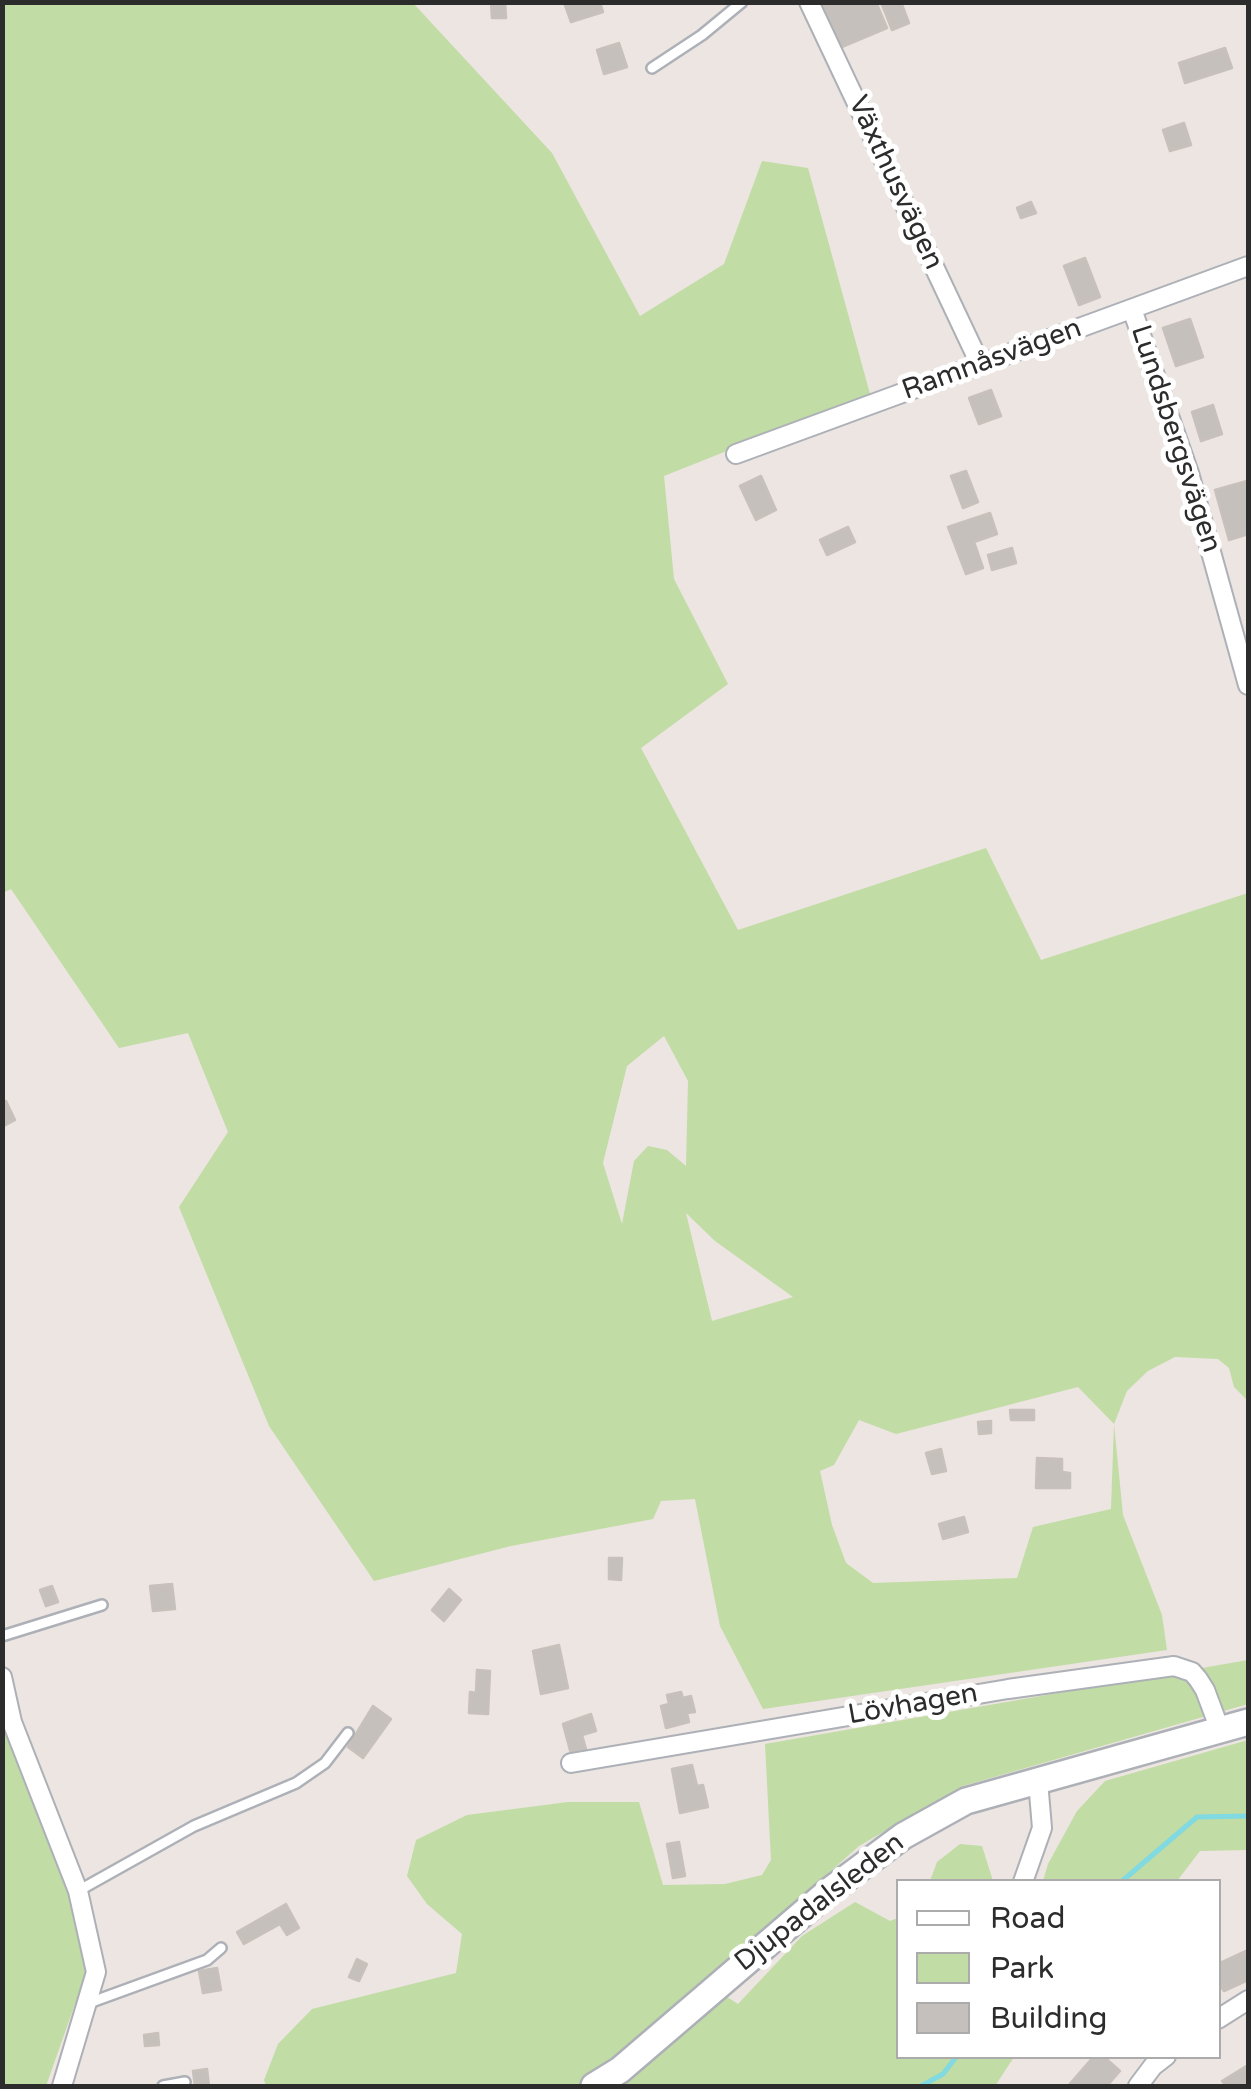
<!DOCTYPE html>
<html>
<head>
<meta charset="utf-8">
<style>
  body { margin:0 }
  #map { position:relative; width:1251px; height:2089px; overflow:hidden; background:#ece5e1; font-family:"Varela Round",sans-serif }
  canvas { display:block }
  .frame { position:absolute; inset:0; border:5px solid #2c2c2c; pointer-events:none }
  .legend { position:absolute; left:896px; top:1879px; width:325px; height:180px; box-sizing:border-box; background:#fff; border:2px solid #ababab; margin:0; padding:12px 18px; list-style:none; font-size:30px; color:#2c2c2c }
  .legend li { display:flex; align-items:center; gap:20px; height:50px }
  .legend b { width:50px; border:2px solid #ababab }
</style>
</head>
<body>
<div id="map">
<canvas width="1251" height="2089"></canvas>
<div class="frame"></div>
<ul class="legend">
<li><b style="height:12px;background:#fff"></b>Road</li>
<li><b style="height:28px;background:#c1dca4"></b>Park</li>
<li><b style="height:28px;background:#c5c0bc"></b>Building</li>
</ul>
</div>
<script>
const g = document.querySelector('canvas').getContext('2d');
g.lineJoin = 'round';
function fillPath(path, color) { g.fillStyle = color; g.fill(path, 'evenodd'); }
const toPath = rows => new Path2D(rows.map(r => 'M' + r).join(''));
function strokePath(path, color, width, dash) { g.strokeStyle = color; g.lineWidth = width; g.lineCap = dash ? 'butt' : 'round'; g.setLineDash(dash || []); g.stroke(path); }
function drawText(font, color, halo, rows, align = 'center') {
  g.font = font + ' "Varela Round",sans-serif'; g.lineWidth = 10; g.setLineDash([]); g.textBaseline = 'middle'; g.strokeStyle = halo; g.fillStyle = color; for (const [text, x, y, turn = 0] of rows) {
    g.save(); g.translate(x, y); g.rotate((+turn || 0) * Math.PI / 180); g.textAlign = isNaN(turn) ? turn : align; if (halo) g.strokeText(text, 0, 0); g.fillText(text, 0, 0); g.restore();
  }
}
fillPath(toPath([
  [3,3,413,3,552,153,640,316,724,264,762,161,808,168,870,394,664,476,674,579,728,684,641,748,738,930,986,848,1041,960,1248,893,1248,1401,1234,1387,1229,1368,1218,1359,1175,1357,1148,1371,1127,1391,1114,1424,1123,1515,1162,1615,1167,1650,763,1709,720,1626,695,1499,661,1501,653,1519,511,1546,374,1581,269,1426,179,1207,228,1132,188,1033,119,1048,11,889,3,893],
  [664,1036,688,1081,686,1166,667,1150,648,1146,634,1161,622,1224,603,1163,627,1066],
  [686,1213,715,1241,793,1297,712,1321],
  [1078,1387,1114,1424,1111,1509,1033,1527,1017,1578,873,1583,846,1563,832,1525,820,1471,834,1465,859,1420,896,1434],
  [1248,1660,1248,1704,963,1786,859,1846,705,1983,738,2004,802,1936,855,1902,890,1921,898,1918,898,2056,1014,2057,995,2086,266,2086,264,2080,278,2044,312,2009,456,1973,462,1934,427,1904,407,1876,416,1840,467,1815,568,1802,639,1802,663,1885,725,1884,762,1875,771,1860,765,1744],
  [2,1705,74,1894,88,1967,46,2086,3,2086],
  [1248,1740,1248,1850,1200,1851,1177,1881,1043,1881,1048,1864,1077,1811,1105,1781],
  [960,1844,982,1846,993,1881,930,1881,937,1862]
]), '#c1dca4');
strokePath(toPath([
  [1121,1882,1197,1817,1248,1816],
  [921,2086,943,2074,957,2056]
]), '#81d9e1', 5);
const building = toPath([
  [491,2,505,2,506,18,492,18,491,2],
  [571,2,600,2,603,12,571,22,565,5,571,2],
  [818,2,876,2,887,28,837,49,818,2],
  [881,2,901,2,909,23,892,30,881,2],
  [619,43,627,67,604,74,597,50,619,43],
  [1225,48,1232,68,1185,83,1179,63,1225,48],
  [1184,123,1191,145,1170,151,1163,130,1184,123],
  [1031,202,1036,213,1021,218,1017,208,1031,202],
  [1085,258,1100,297,1079,305,1064,266,1085,258],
  [1190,319,1203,357,1176,366,1163,328,1190,319],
  [991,390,1001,416,979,424,969,398,991,390],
  [1213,405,1222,434,1201,441,1192,412,1213,405],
  [966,471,978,502,963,508,951,476,966,471],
  [761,476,776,510,756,520,740,486,761,476],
  [1247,481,1248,534,1229,540,1215,490,1247,481],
  [990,513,997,534,974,542,983,568,966,574,948,527,990,513],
  [848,527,855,542,827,555,820,540,848,527],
  [1012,548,1016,563,992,570,988,555,1012,548],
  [6,1101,15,1120,2,1127,2,1102,6,1101],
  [1010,1410,1034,1410,1034,1420,1011,1420,1010,1410],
  [991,1421,991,1433,979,1434,978,1422,991,1421],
  [941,1449,946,1471,932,1474,926,1453,941,1449],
  [1037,1458,1062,1459,1062,1472,1070,1473,1070,1488,1036,1488,1037,1458],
  [964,1517,968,1532,943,1539,939,1524,964,1517],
  [609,1558,622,1558,621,1580,609,1579,609,1558],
  [172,1584,175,1609,153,1611,150,1586,172,1584],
  [52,1586,58,1602,46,1606,40,1590,52,1586],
  [449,1589,461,1600,444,1621,432,1610,449,1589],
  [559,1645,568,1688,541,1694,533,1651,559,1645],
  [477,1670,490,1671,488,1714,469,1713,470,1692,476,1693,477,1670],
  [681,1692,683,1698,691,1696,695,1712,687,1713,689,1722,666,1728,661,1706,669,1704,667,1695,681,1692],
  [373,1706,391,1719,363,1758,348,1747,373,1706],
  [591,1714,596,1731,582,1735,586,1749,571,1754,563,1724,591,1714],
  [692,1765,697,1786,703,1785,708,1807,680,1813,672,1769,692,1765],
  [679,1842,685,1876,673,1878,667,1844,679,1842],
  [286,1904,299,1928,287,1935,280,1924,244,1944,237,1932,286,1904],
  [1246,1951,1248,1980,1224,1991,1218,1983,1218,1964,1246,1951],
  [357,1959,367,1964,359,1981,349,1977,357,1959],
  [217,1968,221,1990,203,1993,199,1971,217,1968],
  [158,2033,159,2045,145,2046,144,2035,158,2033],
  [1094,2056,1103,2056,1120,2071,1107,2086,1068,2086,1094,2056],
  [1248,2065,1248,2086,1226,2086,1222,2081,1248,2065],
  [207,2069,209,2086,195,2086,193,2071,207,2069]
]);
fillPath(building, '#c5c0bc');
strokePath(building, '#c8c0ba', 2.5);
const lane = toPath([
  [652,68,702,35,742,2],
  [2,1636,102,1605],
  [78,1891,194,1826,296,1783,325,1763,348,1733],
  [89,2003,207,1960,221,1948],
  [163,2086,185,2082]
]);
const street = toPath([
  [809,2,980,364],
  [1132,309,1189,473,1248,685],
  [736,454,1248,266],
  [2,1677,12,1722,78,1891,96,1972,62,2086],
  [571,1763,1008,1689,1174,1666,1192,1672,1198,1679,1205,1690,1220,1730],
  [1023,1882,1042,1828,1038,1781],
  [1218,2019,1248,2000],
  [1138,2086,1153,2066,1166,2056]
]);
const secondary = toPath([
  [594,2086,620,2070,829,1891,903,1836,966,1801,1248,1722]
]);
strokePath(lane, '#adb1b7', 14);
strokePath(street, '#adb1b7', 22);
strokePath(secondary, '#adb1b7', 30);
strokePath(lane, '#fff', 9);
strokePath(street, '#fff', 18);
strokePath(secondary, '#fff', 25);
drawText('28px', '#2c2c2c', '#fff', [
  ["Växthusvägen",895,183,65],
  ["Ramnåsvägen",992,360,-20],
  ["Lundsbergsvägen",1175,439,72],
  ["Lövhagen",913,1705,-10],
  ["Djupadalsleden",820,1903,-38]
]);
</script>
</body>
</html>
